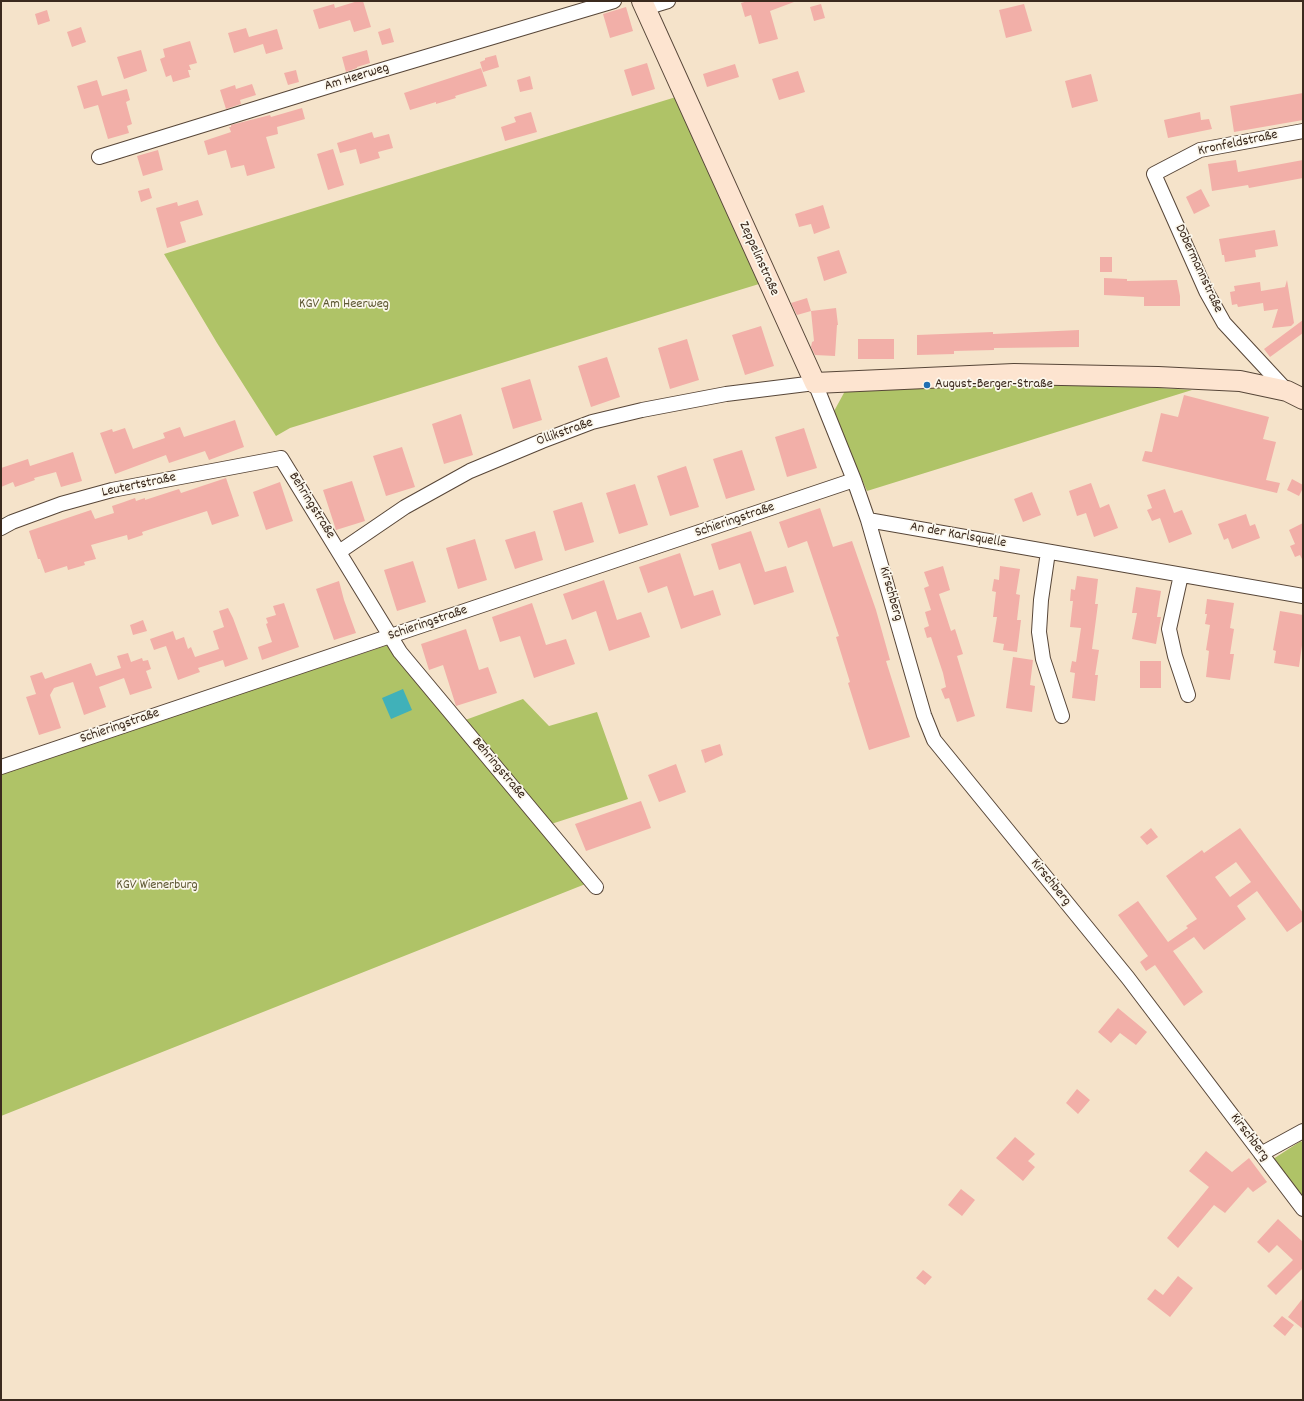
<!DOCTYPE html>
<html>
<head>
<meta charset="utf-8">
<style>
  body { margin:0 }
  #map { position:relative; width:1304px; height:1401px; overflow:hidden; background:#f5e3ca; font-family:Dekko,sans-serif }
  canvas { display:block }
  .frame { position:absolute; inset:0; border:2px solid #3b2a1e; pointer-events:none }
</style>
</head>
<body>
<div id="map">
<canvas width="1304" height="1401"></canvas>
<div class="frame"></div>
</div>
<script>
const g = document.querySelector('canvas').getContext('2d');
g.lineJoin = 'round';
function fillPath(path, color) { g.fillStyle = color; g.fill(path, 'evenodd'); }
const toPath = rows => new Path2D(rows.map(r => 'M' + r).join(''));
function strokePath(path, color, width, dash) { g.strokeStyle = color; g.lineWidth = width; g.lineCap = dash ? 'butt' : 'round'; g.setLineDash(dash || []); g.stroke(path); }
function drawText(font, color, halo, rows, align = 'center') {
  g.font = font + ' Dekko,sans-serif'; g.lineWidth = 3.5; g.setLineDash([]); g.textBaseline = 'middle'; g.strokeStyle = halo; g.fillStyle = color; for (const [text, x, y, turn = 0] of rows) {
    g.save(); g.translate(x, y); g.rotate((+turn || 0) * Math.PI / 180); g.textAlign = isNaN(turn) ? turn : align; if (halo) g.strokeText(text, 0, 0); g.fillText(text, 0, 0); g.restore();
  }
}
fillPath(toPath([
  [676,97,759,284,290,428,276,436,217,343,164,254],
  [1047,381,1192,390,867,491,833,413,845,391],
  [388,645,457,723,523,699,549,726,597,712,628,799,542,827,588,883,1,1116,1,773],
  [1301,1141,1303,1144,1303,1202,1270,1161]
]), '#afc367');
fillPath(toPath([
  [403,689,412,710,391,719,382,698]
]), '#40b1b9');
fillPath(toPath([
  [358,1,363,1,371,27,354,32,350,20,319,29,313,10,334,4,335,8],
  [748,1,794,1,794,2,770,11,778,39,759,44,751,15,745,17,741,3],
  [821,4,825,18,814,21,810,7],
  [1024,4,1032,31,1006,38,999,10],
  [626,7,633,31,610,38,603,14],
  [47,10,50,21,38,25,35,14],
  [81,27,86,42,72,47,67,32],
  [246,28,249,37,277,29,283,49,266,54,263,44,234,53,228,33],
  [390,28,394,42,382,45,378,32],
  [190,41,197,63,189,65,191,70,188,70,190,77,173,82,171,75,166,77,160,59,165,57,163,49],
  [141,50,147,71,124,79,117,57],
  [367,50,370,63,357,67,357,68,346,72,342,57],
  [496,55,499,67,483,72,480,62,485,60,485,58],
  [647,63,655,89,632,96,624,70],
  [735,64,739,77,707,87,703,74],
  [481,68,487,86,455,96,456,98,436,104,436,102,410,110,404,93],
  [296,70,299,82,288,85,284,73],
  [798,71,805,92,779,100,772,79],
  [1091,74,1098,101,1072,108,1065,81],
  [530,76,533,89,520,92,517,80],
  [97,80,102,96,127,89,130,100,126,102,132,124,127,126,129,133,108,139,98,105,84,109,77,86],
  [252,84,256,95,240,100,241,104,226,109,220,90,235,85,236,89],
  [1303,93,1303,120,1234,132,1230,106],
  [302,108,305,119,277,127,278,134,266,137,275,168,247,176,244,165,231,168,226,150,208,155,204,141,231,132,229,127,231,127,231,125,270,115,271,117],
  [531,112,537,132,505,141,501,127,516,122,514,117],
  [1200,112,1201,120,1209,119,1212,129,1168,138,1164,120],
  [372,132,374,138,389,134,393,148,378,152,380,158,360,164,356,149,340,153,337,143],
  [333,149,344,185,328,190,317,154],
  [158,150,163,170,143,176,137,156],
  [1236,160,1238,172,1303,160,1303,178,1249,188,1248,185,1212,191,1208,164],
  [149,188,152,198,141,202,138,191],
  [1201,189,1210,206,1194,214,1186,197],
  [198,200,203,215,180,222,186,242,167,248,156,208,177,202,178,206],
  [823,205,830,228,814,234,811,224,799,227,795,214],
  [1275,230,1278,246,1255,250,1256,257,1225,262,1224,255,1222,255,1219,239],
  [839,250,847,273,824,281,817,257],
  [1100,257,1112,257,1112,272,1100,272],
  [1104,278,1127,279,1127,281,1177,280,1180,296,1180,306,1144,306,1144,297,1104,295],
  [1287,280,1294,323,1291,326,1272,328,1278,309,1264,311,1263,303,1238,307,1237,304,1232,305,1230,292,1235,291,1234,286,1260,282,1261,291,1285,287],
  [807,298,811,311,797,315,791,303],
  [836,308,838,325,837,325,835,356,815,355,811,347,812,342,814,341,811,311],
  [1303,320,1303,333,1270,357,1264,349],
  [761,326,774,366,745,375,732,335],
  [1079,330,1079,347,994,348,994,350,954,351,954,354,917,355,917,335,993,332,993,334],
  [687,339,699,380,670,389,658,348],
  [858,339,894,339,894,359,858,359],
  [607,357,620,397,591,407,578,366],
  [530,379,542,420,513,429,501,388],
  [1184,395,1269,417,1263,439,1276,442,1266,480,1280,483,1277,493,1142,461,1145,451,1152,452,1161,413,1178,417],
  [461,414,473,455,444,464,432,424],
  [235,420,244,447,209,460,205,451,169,463,166,455,115,474,100,433,112,429,113,432,125,428,133,449,165,438,163,433,180,427,184,437],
  [804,428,817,468,787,477,775,437],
  [402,447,415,487,386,496,373,456],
  [742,450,755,490,726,499,713,459],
  [73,452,82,481,61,487,56,472,34,478,35,480,15,487,13,482,1,487,1,468,28,459,30,466],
  [686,466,699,507,670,516,657,476],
  [226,478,239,516,212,525,207,511,142,532,143,535,128,540,127,535,91,545,96,559,84,562,85,565,68,570,67,566,45,573,40,559,38,559,29,531,91,510,95,519,114,513,112,506,124,502,135,498,136,501,145,498,145,500,179,489,181,493],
  [1292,479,1303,485,1303,488,1299,496,1287,490],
  [352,481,365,521,336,530,323,490],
  [280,482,293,521,266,530,253,492],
  [1091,483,1100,508,1109,504,1118,528,1094,537,1086,513,1077,516,1069,491],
  [635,484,648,525,619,534,606,493],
  [1165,489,1174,513,1182,510,1192,534,1169,543,1160,518,1152,521,1147,510,1152,508,1147,495],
  [1032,492,1041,515,1023,522,1014,499],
  [582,502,594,542,565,551,553,511],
  [820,508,833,547,852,541,876,610,890,660,886,661,910,737,869,750,848,683,850,682,836,637,839,636,807,541,788,548,779,522],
  [1246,514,1250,526,1255,524,1260,538,1232,549,1228,538,1224,540,1218,524],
  [1303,523,1303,561,1300,555,1295,557,1290,546,1295,544,1289,530],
  [535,531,543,560,515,569,505,540],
  [751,531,765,572,786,566,794,592,754,605,740,563,719,570,711,544],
  [475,539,487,580,458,589,446,548],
  [680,553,694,596,713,590,721,615,681,629,667,586,648,593,639,567],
  [413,561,426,602,397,611,384,570],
  [943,566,950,590,939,594,951,631,955,629,963,654,957,656,975,716,957,722,949,698,945,699,941,689,946,687,943,673,931,637,927,638,924,628,929,626,925,612,931,610,924,588,929,586,924,572],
  [1000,566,1020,569,1016,594,1020,595,1017,620,1021,620,1017,652,1003,650,1004,644,993,642,997,617,993,617,996,592,992,591,994,579,999,580],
  [1077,576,1098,579,1095,604,1098,604,1092,649,1099,650,1095,675,1098,675,1095,701,1072,698,1075,673,1070,672,1072,661,1076,662,1081,628,1070,627,1073,601,1070,601,1071,589,1075,590],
  [604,580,617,620,641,612,650,637,609,651,596,611,572,620,563,594],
  [339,581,344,600,356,633,334,640,316,589],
  [1136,587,1161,591,1157,617,1161,617,1156,644,1132,639,1137,613,1132,613],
  [1207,599,1234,603,1230,628,1234,629,1230,654,1234,654,1230,680,1206,677,1209,651,1206,650,1210,625,1205,624,1207,614,1205,614],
  [284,603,299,647,262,660,258,647,272,642,266,624,268,623,266,618,276,615,273,606],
  [532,603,546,645,566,639,575,664,534,678,520,636,500,642,492,617],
  [228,608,233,618,248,659,225,667,223,660,198,668,200,672,178,680,166,646,154,650,150,639,173,631,176,640,184,637,188,649,191,647,195,657,219,649,213,631,224,627,219,611],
  [1280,611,1303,615,1303,638,1299,667,1274,663,1276,651,1273,650],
  [143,620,147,631,133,635,130,625],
  [466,629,479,670,488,667,497,693,456,706,443,665,429,670,421,644],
  [128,653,131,662,142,658,143,661,148,660,151,669,146,671,152,688,130,695,124,678,99,687,106,707,84,715,73,682,54,688,50,695,61,728,39,735,26,697,36,694,30,676,42,672,45,679,91,663,96,676,121,668,117,656],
  [1013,657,1033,660,1030,685,1035,686,1032,712,1006,708],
  [1140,661,1161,661,1161,688,1140,688],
  [720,744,723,755,705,763,701,750],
  [676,764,686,792,659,802,648,775],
  [641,801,651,828,586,851,575,824],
  [1151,828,1158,837,1147,845,1140,837],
  [1240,828,1303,913,1303,921,1287,932,1257,891,1237,906,1246,919,1204,950,1194,937,1173,951,1203,992,1184,1006,1155,965,1146,971,1140,962,1148,956,1118,915,1138,901,1168,942,1188,928,1186,926,1197,919,1166,876,1202,850,1204,853],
  [1236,862,1251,882,1230,897,1215,877],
  [1118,1008,1147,1032,1136,1045,1120,1033,1111,1043,1098,1032],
  [1077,1089,1090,1100,1078,1114,1066,1103],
  [1015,1137,1035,1154,1028,1161,1035,1167,1023,1181,996,1158],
  [1206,1151,1232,1172,1249,1158,1267,1182,1253,1192,1248,1187,1225,1213,1214,1205,1178,1248,1167,1238,1209,1187,1189,1171],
  [961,1189,975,1200,962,1216,948,1205],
  [1278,1219,1303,1242,1303,1270,1302,1269,1276,1295,1267,1286,1293,1260,1277,1245,1269,1253,1257,1242],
  [923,1270,932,1277,925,1285,916,1278],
  [1178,1276,1193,1288,1170,1317,1147,1299,1155,1289,1163,1295],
  [1303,1298,1303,1329,1288,1317],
  [1282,1316,1294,1325,1285,1336,1273,1326]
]), '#f2afa8');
const street = toPath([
  [645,8,668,1],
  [99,157,365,75,614,1],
  [1287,391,1224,323,1206,291,1154,174,1200,150,1303,131],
  [868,520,1303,596],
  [1,528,12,522,61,504,112,490,281,458,400,652,596,887],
  [339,552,405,507,470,471,542,441,592,422,642,410,726,394,815,383,854,480,868,520,924,715,934,740,1128,978,1303,1209],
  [1048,552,1041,600,1039,632,1043,659,1062,716],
  [1181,575,1169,629,1175,656,1188,695],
  [1,767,854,480],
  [1261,1154,1303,1131]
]);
const secondary = toPath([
  [642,1,815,383,1014,374,1158,377,1240,381,1287,391,1303,399]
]);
strokePath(street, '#574638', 16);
strokePath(secondary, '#574638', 22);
strokePath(street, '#fff', 14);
strokePath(secondary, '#fde4d0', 20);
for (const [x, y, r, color] of [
  [927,385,4,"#1f6fb2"]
]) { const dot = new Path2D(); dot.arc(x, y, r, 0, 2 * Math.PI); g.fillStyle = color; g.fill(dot); strokePath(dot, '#fbf7ec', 1.5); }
drawText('14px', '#3b2a1e', '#fbf7ec', [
  ["Am Heerweg",357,78,-17],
  ["Kronfeldstraße",1238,144,-12],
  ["Zeppelinstraße",758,259,66],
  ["Dobermannstraße",1198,269,65],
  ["Ollikstraße",565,433,-20],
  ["Leutertstraße",139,486,-12],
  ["Behringstraße",311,506,58],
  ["Schieringstraße",735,521,-19],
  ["An der Karlsquelle",958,536,10],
  ["Kirschberg",890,594,74],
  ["Schieringstraße",428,624,-19],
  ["Schieringstraße",120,727,-19],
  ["Behringstraße",498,769,50],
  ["Kirschberg",1050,883,51],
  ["Kirschberg",1249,1138,53]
]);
drawText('14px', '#5e5834', '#fbf7ec', [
  ["KGV Am Heerweg",344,305],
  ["KGV Wienerburg",157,886]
]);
drawText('14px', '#3b2a1e', '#fbf7ec', [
  ["August-Berger-Straße",935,385]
], 'left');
</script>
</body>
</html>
